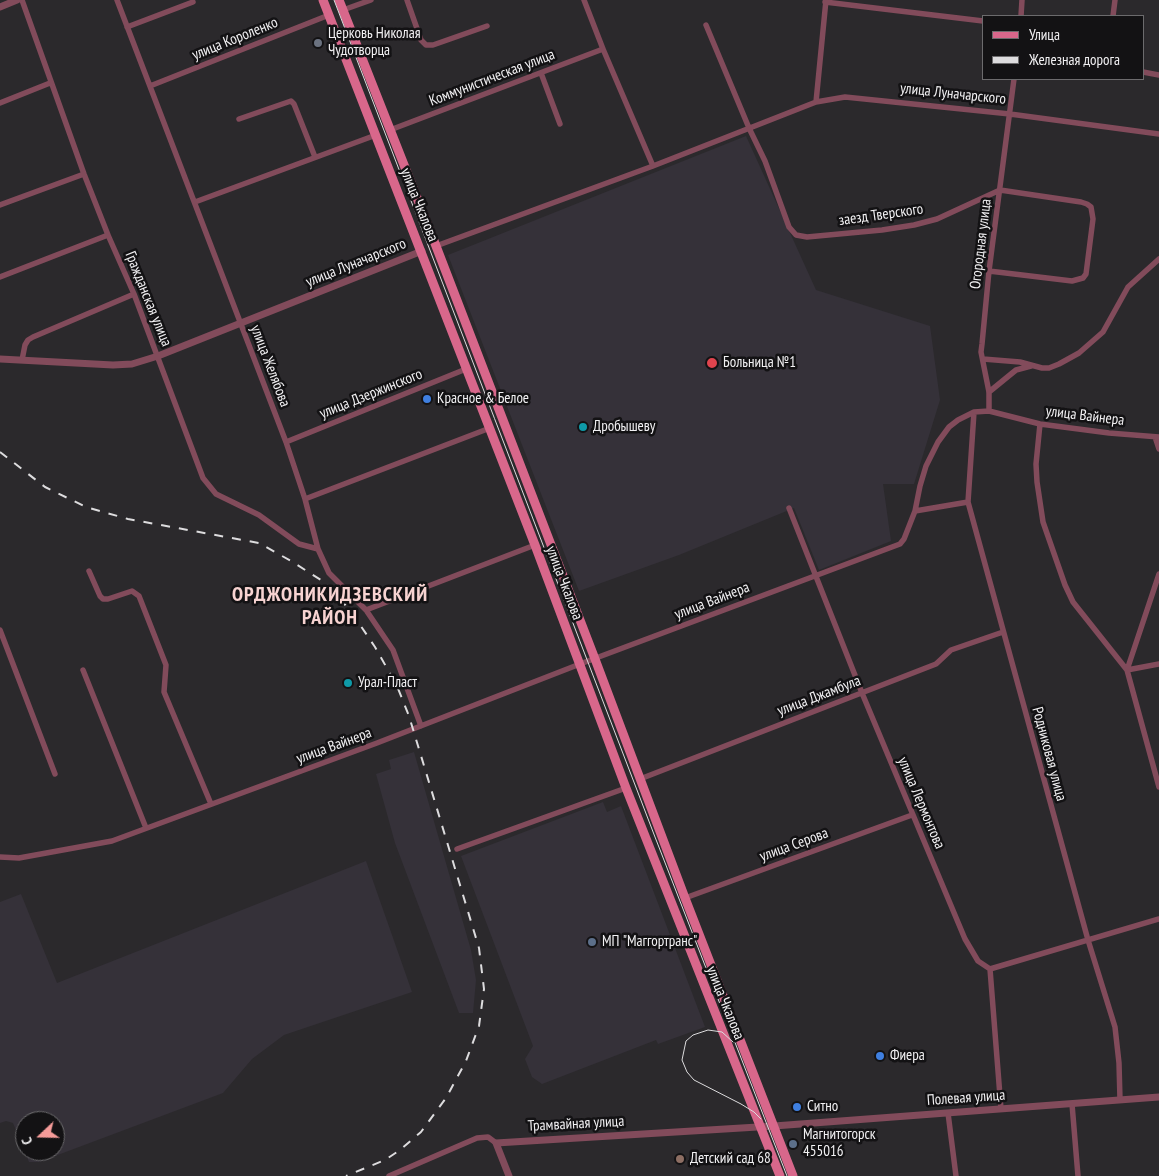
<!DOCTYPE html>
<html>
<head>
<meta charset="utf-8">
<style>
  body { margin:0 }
  #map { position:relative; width:1159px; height:1176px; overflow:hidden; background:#2b292c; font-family:"PT Sans Narrow",sans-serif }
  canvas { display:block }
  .legend { position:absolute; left:982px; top:15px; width:162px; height:65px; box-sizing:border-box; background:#131214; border:1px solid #6c6b6d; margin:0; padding:6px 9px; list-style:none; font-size:15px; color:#f2f1f3 }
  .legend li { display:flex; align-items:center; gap:10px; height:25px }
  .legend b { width:25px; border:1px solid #6c6b6d }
  .north { position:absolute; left:15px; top:1111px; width:50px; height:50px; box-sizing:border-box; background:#131214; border:1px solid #6c6b6d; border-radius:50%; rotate:249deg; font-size:14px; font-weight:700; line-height:20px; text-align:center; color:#f2f1f3 }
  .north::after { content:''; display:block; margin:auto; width:18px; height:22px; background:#f59b99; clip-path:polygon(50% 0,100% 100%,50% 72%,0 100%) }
</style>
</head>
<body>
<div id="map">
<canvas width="1159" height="1176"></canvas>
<ul class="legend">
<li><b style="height:6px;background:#d8678b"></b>Улица</li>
<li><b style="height:6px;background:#dddcde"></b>Железная дорога</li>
</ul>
<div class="north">С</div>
</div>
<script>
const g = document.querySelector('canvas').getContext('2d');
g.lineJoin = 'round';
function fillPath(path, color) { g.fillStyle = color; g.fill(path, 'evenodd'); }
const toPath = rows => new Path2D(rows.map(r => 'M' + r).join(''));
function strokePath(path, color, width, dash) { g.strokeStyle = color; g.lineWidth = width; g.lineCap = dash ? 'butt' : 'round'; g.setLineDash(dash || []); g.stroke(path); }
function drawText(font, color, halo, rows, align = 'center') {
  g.font = font + ' "PT Sans Narrow",sans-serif'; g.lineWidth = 5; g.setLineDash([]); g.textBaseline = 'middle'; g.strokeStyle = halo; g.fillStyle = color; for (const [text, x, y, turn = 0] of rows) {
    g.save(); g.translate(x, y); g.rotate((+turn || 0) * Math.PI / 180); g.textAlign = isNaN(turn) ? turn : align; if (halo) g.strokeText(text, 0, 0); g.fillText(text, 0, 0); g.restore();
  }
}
fillPath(toPath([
  [746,136,816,290,930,326,940,400,914,484,883,484,891,541,819,570,794,508,679,555,579,591,448,255],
  [414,752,471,950,476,980,473,1013,459,1013,395,843,376,774,391,769,389,760],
  [603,802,607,812,621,806,705,1027,658,1044,656,1040,542,1084,532,1077,525,1059,533,1046,461,856],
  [366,861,412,992,284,1035,252,1059,223,1093,39,1162,29,1162,13,1123,6,1121,0,1123,0,902,21,894,57,983],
  [25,1121,55,1121,55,1151,25,1151]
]), '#353139');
strokePath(toPath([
  [22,0,84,174,108,235,134,294,203,478,216,494,259,515,299,544,318,549],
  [117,0,286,442,305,499,318,549,329,573,366,610,393,650,421,726],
  [407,0,421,40,426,45,433,45,487,26],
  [584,0,603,49,653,166],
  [825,2,983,21],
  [343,10,371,0],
  [1021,16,1022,0],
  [1113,16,1115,0],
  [706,25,749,128,765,161,789,227,796,235,807,237,882,230,914,225,937,219,1000,190,1081,202,1087,204,1091,207,1093,219,1086,274,1083,278,1072,281,989,271],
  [127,27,193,2],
  [1143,72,1159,75],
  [541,73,560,124],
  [150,86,329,15],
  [816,102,826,0],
  [0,103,50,83],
  [239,119,291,101,294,104,315,157],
  [390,130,603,49],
  [195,202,376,135],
  [0,205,84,174],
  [436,246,653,166,816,102,845,97,1010,114,1159,134],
  [0,277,108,235],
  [983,359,1020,362,1042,368,1049,368,1059,364,1079,353,1103,332,1128,287,1159,259],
  [22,360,25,345,28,340,33,337,134,294],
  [989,392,1016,370,1031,366],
  [989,411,989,392,981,352,982,344,989,271,1014,79],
  [974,412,968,502,1088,940,1115,1027,1119,1063,1120,1100],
  [1040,424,1036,464,1037,482,1043,522,1065,585,1073,602,1127,670,1159,787],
  [1155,437,1159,449],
  [286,442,466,369],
  [305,499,490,428],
  [789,508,862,693,965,939,978,961,990,969,1001,1109],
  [915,511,968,502],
  [89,571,100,596,103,599,108,599,132,591,139,596,166,665,164,692,211,804],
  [366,610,535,545],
  [0,630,55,774],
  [83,670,146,828],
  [1127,670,1159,574],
  [1127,670,1159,664],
  [640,779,936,664,951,650,1003,632],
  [457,849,626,788],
  [0,857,19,858,112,841,377,743,580,664,900,544,904,539,915,511,920,486,926,466,938,442,949,427,958,420,974,412,989,411,1040,424,1109,433,1159,437],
  [685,898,912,815],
  [990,969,1159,919],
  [1072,1104,1078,1176],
  [948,1113,956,1176],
  [389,1176,477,1138,488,1137,496,1143]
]), '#824b5b', 5.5);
strokePath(toPath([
  [0,7,17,0],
  [0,359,113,365,132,364,158,356,422,251],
  [509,1176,496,1143,774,1126,1159,1097]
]), '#824b5b', 7);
strokePath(toPath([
  [323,0,535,545,626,788,780,1176],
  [339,0,436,246,595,659,685,898,793,1176]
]), '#d8678b', 9);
strokePath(toPath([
  [334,0,655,837,787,1176],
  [733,1042,722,1032,708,1030,693,1035,686,1041,682,1060,687,1072,694,1080,741,1104,754,1112,761,1119]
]), '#dddcde', 1);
strokePath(toPath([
  [0,452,45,487,86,507,128,519,259,543,291,561,324,582,350,610,375,647,397,686,409,716,479,948,484,989,479,1026,466,1061,446,1098,421,1132,400,1150,385,1160,346,1176]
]), '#dddcde', 2, [9, 9]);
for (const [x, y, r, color] of [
  [318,43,5,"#6b7280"],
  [712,363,6,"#e0444e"],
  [427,399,5,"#3f7fe0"],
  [583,427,5,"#0f9aa8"],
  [348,683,5,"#0f9aa8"],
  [592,942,5,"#5c6f8a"],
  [880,1056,5,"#3f7fe0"],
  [797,1107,5,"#3f7fe0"],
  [793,1144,5,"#5c6f8a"],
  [680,1159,5,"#8d6e63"]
]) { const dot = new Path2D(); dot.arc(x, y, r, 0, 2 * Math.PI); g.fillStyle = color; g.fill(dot); strokePath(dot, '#131214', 2); }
drawText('15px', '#f2f1f3', '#131214', [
  ["Церковь Николая",328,34],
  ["Чудотворца",328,51],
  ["Больница №1",723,363],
  ["Красное & Белое",437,399],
  ["Дробышеву",593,427],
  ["Урал-Пласт",358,683],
  ["МП \"Маггортранс\"",602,942],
  ["Фиера",890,1056],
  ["Ситно",807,1107],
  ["Магнитогорск",803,1135],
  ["455016",803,1152],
  ["Детский сад 68",690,1159]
], 'left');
drawText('15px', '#f2f1f3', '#131214', [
  ["улица Короленко",235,39,-22],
  ["Коммунистическая улица",492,78,-21],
  ["улица Луначарского",953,94,6],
  ["улица Чкалова",419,205,68],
  ["заезд Тверского",881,215,-8],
  ["Огородная улица",981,244,-83],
  ["улица Луначарского",356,263,-22],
  ["Гражданская улица",148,299,68],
  ["улица Желябова",270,366,69],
  ["улица Дзержинского",371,394,-22],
  ["улица Вайнера",1085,416,7],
  ["улица Чкалова",564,583,69],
  ["улица Вайнера",712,601,-21],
  ["улица Джамбула",819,696,-21],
  ["улица Вайнера",334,746,-20],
  ["Родниковая улица",1049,754,75],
  ["улица Лермонтова",921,803,67],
  ["улица Серова",794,845,-20],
  ["улица Чкалова",725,1003,68],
  ["Полевая улица",966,1098,-4],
  ["Трамвайная улица",576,1124,-3]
]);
g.letterSpacing = '1px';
drawText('bold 20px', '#f7d3d1', '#131214', [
  ["ОРДЖОНИКИДЗЕВСКИЙ",330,595],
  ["РАЙОН",330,618]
]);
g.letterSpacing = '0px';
</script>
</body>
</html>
